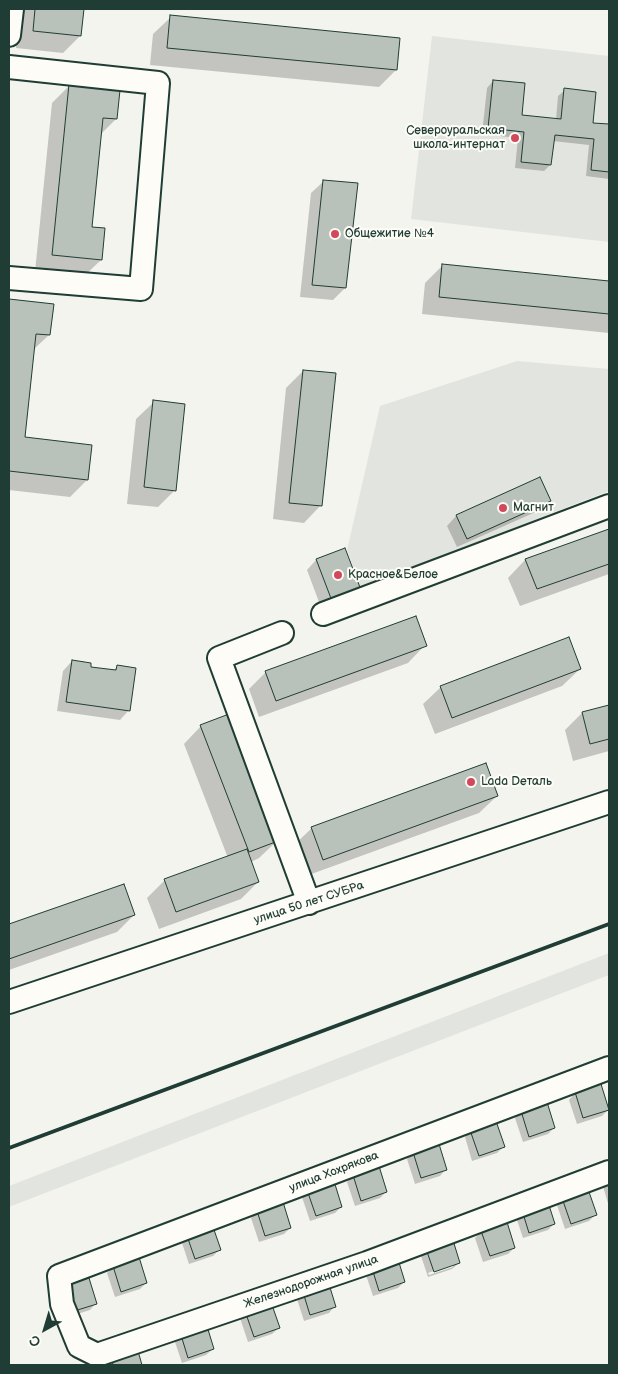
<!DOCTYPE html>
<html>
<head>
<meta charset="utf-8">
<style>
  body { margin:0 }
  #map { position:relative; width:618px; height:1374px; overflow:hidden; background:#f4f4ef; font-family:"Balsamiq Sans",sans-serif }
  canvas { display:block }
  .frame { position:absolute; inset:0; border:10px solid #1f3d34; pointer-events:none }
  .north { position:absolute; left:20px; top:1304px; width:50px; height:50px; -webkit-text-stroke:4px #fdfcf7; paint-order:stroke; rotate:219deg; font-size:14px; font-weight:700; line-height:20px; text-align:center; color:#1f3d34 }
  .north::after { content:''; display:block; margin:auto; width:18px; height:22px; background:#1f3d34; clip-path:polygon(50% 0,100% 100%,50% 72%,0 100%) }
</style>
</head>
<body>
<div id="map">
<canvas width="618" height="1374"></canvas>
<div class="frame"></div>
<div class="north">С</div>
</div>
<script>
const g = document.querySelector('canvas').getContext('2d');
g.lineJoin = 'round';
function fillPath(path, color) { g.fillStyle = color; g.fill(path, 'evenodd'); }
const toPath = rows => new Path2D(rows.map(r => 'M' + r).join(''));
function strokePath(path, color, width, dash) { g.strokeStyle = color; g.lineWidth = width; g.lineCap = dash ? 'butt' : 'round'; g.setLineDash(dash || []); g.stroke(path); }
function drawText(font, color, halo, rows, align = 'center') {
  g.font = font + ' "Balsamiq Sans",sans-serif'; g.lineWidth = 4; g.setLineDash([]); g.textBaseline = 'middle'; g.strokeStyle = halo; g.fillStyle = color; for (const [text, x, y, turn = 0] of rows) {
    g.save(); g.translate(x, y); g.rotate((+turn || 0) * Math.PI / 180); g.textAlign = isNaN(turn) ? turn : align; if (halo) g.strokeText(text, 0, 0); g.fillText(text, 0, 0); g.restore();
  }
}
fillPath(toPath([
  [432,36,609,56,609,242,411,219],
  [517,361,609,369,609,491,360,587,347,550,380,406],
  [609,953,609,975,9,1207,9,1186]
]), '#e2e5df');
fillPath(toPath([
  [20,9,83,9,80,36,63,53,16,48],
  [171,17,396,70,379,87,150,65,153,34],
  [493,81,521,116,556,120,558,96,565,90,591,124,609,126,609,179,586,176,589,145,553,141,550,165,544,171,515,168,518,138,482,134,487,88],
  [69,86,116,119,100,135,90,228,101,260,83,277,35,272,52,103],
  [324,181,345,288,333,300,300,297,311,193],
  [443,265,609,282,609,333,422,314,425,283],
  [9,301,52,306,49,335,33,350,23,438,87,480,70,497,9,490],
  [303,371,321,505,304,523,273,519,286,388],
  [154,402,175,490,158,507,127,504,136,419],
  [539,479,549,501,540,510,457,547,447,526,456,516],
  [609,530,609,574,520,606,508,578,525,560],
  [316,560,359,590,322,610,307,570],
  [425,645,408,663,259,717,249,689,266,672],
  [72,661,89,668,113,671,117,667,129,710,120,720,57,711,63,671],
  [580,669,562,686,435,734,423,704,441,687],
  [609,706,609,751,573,761,565,730,582,713],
  [201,726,277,841,259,858,251,862,258,882,241,899,159,929,147,898,165,880,228,858,184,744],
  [497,796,479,813,306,876,294,845,312,828],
  [124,885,134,915,117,932,9,970,9,925],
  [600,1086,608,1110,602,1116,577,1124,569,1100,575,1093],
  [521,1112,554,1128,548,1134,523,1142,515,1118],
  [471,1131,503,1147,497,1153,472,1161,465,1137],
  [413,1153,446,1169,440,1176,415,1184,407,1159],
  [353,1176,386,1192,380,1198,355,1206,347,1182],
  [609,1177,609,1207,602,1183],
  [308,1191,341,1207,335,1213,310,1221,302,1197],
  [563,1199,595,1215,589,1221,565,1229,557,1205],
  [522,1208,554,1224,548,1230,523,1238,515,1214],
  [257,1212,290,1228,284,1234,259,1242,251,1218],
  [482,1232,514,1248,508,1254,483,1262,475,1238],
  [187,1234,219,1250,213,1256,189,1264,181,1240],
  [451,1239,459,1263,452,1269,428,1277,420,1253],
  [453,1264,453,1267,429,1275,428,1273],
  [371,1266,404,1282,398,1288,373,1296,365,1272],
  [114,1267,146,1283,140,1289,115,1297,107,1273],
  [302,1290,335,1306,329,1313,304,1321,296,1296],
  [57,1294,96,1303,90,1310,65,1318],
  [246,1312,279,1328,272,1334,248,1342,240,1318],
  [180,1333,213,1349,206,1355,182,1363,174,1339],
  [137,1353,141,1365,108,1365,112,1361]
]), '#0003');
const building = toPath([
  [35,9,84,9,81,36,33,31,35,9],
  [170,15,400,38,397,70,167,48,170,15],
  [493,80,525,83,522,115,561,119,564,88,596,92,593,123,609,124,609,172,591,170,594,139,555,135,551,165,521,162,524,132,488,128,493,80],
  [69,84,120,90,117,119,103,118,92,227,105,228,102,260,52,255,69,84],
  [323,180,358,183,346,288,312,285,323,180],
  [442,264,609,281,609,314,439,297,442,264],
  [9,299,54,304,50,335,36,334,25,437,92,445,88,480,9,471,9,299],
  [303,370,336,373,322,506,289,503,303,370],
  [153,400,185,404,176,491,144,487,153,400],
  [540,477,551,501,467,539,456,515,540,477],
  [609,529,609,564,537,589,525,559,609,529],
  [345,548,361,590,332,601,316,559,345,548],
  [416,616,427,646,276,701,265,671,416,616],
  [569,637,581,669,452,718,440,686,569,637],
  [72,660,91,663,91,667,116,670,117,665,136,668,130,711,66,702,72,660],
  [609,705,609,739,590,744,582,712,609,705],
  [229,714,278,841,249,852,200,725,229,714],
  [486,763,498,796,323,860,311,827,486,763],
  [247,849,259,882,176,912,164,879,247,849],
  [124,884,135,915,9,959,9,924,124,884],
  [601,1084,609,1110,583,1118,575,1092,601,1084],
  [547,1102,555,1128,529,1137,521,1111,547,1102],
  [496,1121,505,1147,479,1156,470,1130,496,1121],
  [439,1144,447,1170,421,1178,413,1152,439,1144],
  [379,1166,387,1192,361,1201,353,1175,379,1166],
  [334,1181,342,1207,316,1216,307,1190,334,1181],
  [588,1189,597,1215,571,1224,562,1198,588,1189],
  [547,1199,555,1224,529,1233,521,1207,547,1199],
  [283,1202,291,1228,265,1236,257,1211,283,1202],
  [507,1222,515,1248,490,1256,481,1231,507,1222],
  [212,1224,221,1250,195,1259,186,1233,212,1224],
  [452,1237,460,1263,434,1272,425,1246,452,1237],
  [397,1256,405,1282,379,1291,371,1265,397,1256],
  [139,1257,147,1283,121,1292,113,1266,139,1257],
  [89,1278,97,1304,71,1312,63,1286,89,1278],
  [328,1281,336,1307,310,1315,302,1289,328,1281],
  [271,1302,280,1328,254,1337,245,1311,271,1302],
  [206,1323,214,1349,188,1358,180,1332,206,1323],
  [138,1351,142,1365,113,1365,112,1360,138,1351]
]);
fillPath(building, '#b9c1bb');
strokePath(building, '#1f3d34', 1);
const minor = toPath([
  [9,35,12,9],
  [9,67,158,83,141,289,9,278],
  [323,614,609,506],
  [282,633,219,658,309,903],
  [9,1002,609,802],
  [609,1068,59,1276,62,1304,79,1346,97,1355,367,1263,609,1172]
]);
strokePath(minor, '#1f3d34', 26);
strokePath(minor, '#fdfcf7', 22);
strokePath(toPath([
  [9,1148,609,924]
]), '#1f3d34', 4);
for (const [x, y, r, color] of [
  [515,138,5,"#d1495b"],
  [335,234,5,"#d1495b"],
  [503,508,5,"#d1495b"],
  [338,575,5,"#d1495b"],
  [471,782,5,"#d1495b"]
]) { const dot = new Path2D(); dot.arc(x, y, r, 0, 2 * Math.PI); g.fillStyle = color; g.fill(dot); strokePath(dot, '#fdfcf7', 2); }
drawText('12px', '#1f3d34', '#fdfcf7', [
  ["Североуральская",505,131,"right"],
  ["школа-интернат",505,145,"right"],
  ["Общежитие №4",345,234],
  ["Магнит",513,508],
  ["Красное&Белое",348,575],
  ["Lada Dеталь",481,782]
], 'left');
drawText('12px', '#1f3d34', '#fdfcf7', [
  ["улица 50 лет СУБРа",309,903,-18],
  ["улица Хохрякова",334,1172,-21],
  ["Железнодорожная улица",311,1282,-19]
]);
</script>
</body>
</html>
